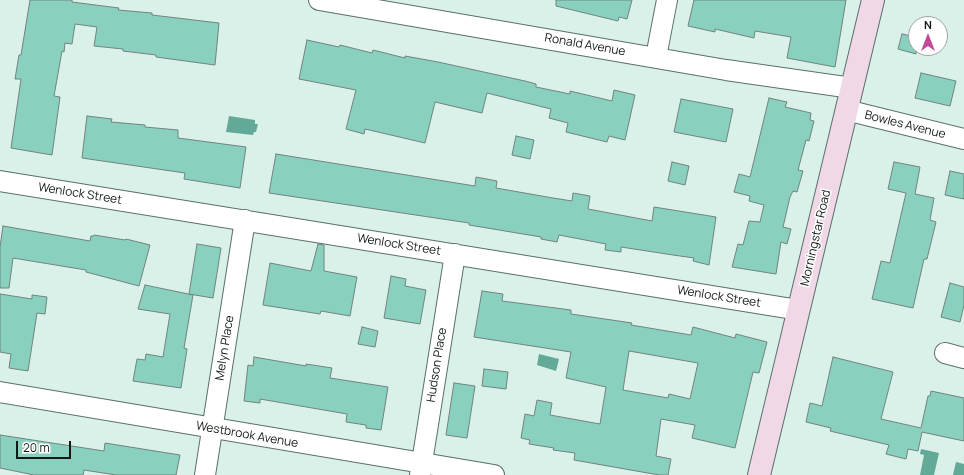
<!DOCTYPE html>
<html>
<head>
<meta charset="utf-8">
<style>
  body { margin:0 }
  #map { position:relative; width:964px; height:475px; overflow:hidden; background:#daf1ea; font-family:Manrope,sans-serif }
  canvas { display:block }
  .north { position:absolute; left:908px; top:16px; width:40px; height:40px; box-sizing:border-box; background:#fff; border:1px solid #a0a3a2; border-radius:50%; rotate:0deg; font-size:11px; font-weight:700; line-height:16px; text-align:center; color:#111917 }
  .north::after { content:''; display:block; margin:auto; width:14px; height:18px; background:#c54898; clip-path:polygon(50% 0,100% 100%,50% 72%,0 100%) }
  .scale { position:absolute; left:16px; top:441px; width:55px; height:18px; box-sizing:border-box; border:2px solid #111917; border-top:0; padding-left:5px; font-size:12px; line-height:14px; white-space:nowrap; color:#111917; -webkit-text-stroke:3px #fff; paint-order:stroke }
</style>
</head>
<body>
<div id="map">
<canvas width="964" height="475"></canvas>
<div class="north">N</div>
<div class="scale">20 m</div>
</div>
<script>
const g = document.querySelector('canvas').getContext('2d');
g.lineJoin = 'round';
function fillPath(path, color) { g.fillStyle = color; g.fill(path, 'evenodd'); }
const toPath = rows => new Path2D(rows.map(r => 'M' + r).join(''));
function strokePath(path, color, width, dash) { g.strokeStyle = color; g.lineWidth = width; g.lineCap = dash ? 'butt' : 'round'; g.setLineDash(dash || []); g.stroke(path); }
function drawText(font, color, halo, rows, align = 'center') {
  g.font = font + ' Manrope,sans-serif'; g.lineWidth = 3; g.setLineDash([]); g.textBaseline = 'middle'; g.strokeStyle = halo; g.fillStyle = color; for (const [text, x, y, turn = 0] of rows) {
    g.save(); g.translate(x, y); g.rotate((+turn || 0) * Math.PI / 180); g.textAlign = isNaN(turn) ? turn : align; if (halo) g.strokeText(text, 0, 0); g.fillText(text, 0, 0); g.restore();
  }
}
fillPath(toPath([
  [229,116,255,120,255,124,258,124,256,132,254,132,253,135,226,132],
  [539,354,559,359,556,371,537,365],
  [921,449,939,453,934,475,920,475,924,455,920,454],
  [956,462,964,464,964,475,953,475]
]), '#63a998');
const building = toPath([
  [30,0,72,0,72,2,119,8,118,10,152,13,152,15,219,23,215,65,156,57,156,55,123,51,123,49,94,46,97,27,75,24,72,44,65,43,64,52,62,51,54,96,60,97,52,155,11,148,21,79,15,79,19,55,21,55,30,0],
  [556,0,632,0,627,19,619,17,618,21,556,6,556,0],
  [694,0,846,0,835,67,787,58,791,37,755,31,754,38,715,29,715,32,688,26,694,0],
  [902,34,916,37,916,54,898,49,902,34],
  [307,40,339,47,340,45,372,53,373,50,405,58,405,56,438,62,525,81,536,84,536,87,570,94,570,91,612,101,614,90,635,95,625,140,609,136,607,142,566,132,568,123,549,118,551,109,487,93,482,113,435,102,425,143,365,129,364,134,346,129,356,90,299,79,307,40],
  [921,73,956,81,950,106,915,98,921,73],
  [769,98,787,102,785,107,811,113,810,120,814,121,809,141,806,140,798,170,803,171,797,192,793,191,790,197,783,227,791,229,787,244,781,242,776,274,732,267,738,244,743,245,749,221,760,222,764,205,749,201,750,196,734,192,739,174,750,177,769,98],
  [681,99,733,109,726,142,674,132,681,99],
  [87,116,112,119,111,122,145,125,145,127,178,130,178,138,246,147,240,188,184,179,185,173,82,158,87,116],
  [516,136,534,140,530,159,512,155,516,136],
  [276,154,475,186,476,177,497,181,496,188,553,198,572,201,573,193,590,196,588,209,652,221,654,207,716,217,709,265,693,261,694,258,673,255,621,247,621,252,605,250,606,244,559,235,557,242,541,239,541,237,469,225,469,223,269,193,276,154],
  [672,162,689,166,685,185,668,181,672,162],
  [894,162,920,167,915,194,934,198,930,220,936,222,927,259,924,259,913,308,872,299,881,261,890,263,906,193,888,189,894,162],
  [950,171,964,174,964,199,945,195,950,171],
  [3,226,90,241,91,236,94,236,94,235,125,240,126,239,150,245,139,286,86,272,86,270,13,258,9,288,0,288,0,247,3,226],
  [197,244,221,248,213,298,189,294,197,244],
  [318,244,324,245,324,271,357,277,350,316,321,311,320,314,263,305,270,263,311,271,318,244],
  [391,276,406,279,405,286,426,290,420,324,384,318,391,276],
  [950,283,964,287,964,305,960,322,941,317,950,283],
  [145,285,193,295,184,348,187,349,181,388,133,381,137,359,145,360,146,354,163,357,170,314,138,309,145,285],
  [482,291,503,294,502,301,571,310,571,314,632,323,631,325,691,335,693,327,735,338,736,334,767,342,759,373,753,372,735,448,692,438,695,425,661,419,656,456,671,459,668,475,659,475,574,460,575,453,553,450,554,448,529,444,530,440,521,438,525,414,534,416,537,400,552,403,550,415,600,424,606,387,566,378,571,352,474,337,482,291],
  [629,351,698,363,690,399,669,394,668,398,623,390,629,351],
  [0,294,32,299,32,295,47,297,45,314,37,313,28,371,9,368,11,354,0,352,0,294],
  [362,327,378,331,375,347,358,344,362,327],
  [254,357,306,366,306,364,332,368,330,378,388,387,381,430,366,428,366,425,346,422,347,414,260,399,260,403,244,401,248,365,253,366,254,357],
  [833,357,893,372,881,419,921,428,928,396,930,396,931,391,964,398,964,441,922,432,918,451,908,449,906,459,886,454,889,445,830,431,831,428,806,422,810,403,822,406,833,357],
  [484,369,508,372,506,389,482,386,484,369],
  [454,383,475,386,467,438,446,435,454,383],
  [0,435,104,451,105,443,180,455,176,475,116,475,84,470,83,475,34,475,0,468,0,435]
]);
fillPath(building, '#8ad0bf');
strokePath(building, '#6f847e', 1);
const street = toPath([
  [319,0,726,70,852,88],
  [656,57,667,0],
  [846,110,964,139],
  [0,181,799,310],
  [945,353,964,358],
  [0,392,494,475],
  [205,475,245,220],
  [420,475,455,254]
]);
const secondary = toPath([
  [759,475,873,0]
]);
strokePath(street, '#5b6f6a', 22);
strokePath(secondary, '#5b6f6a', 24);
strokePath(street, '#fff', 20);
strokePath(secondary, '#f0d8e6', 22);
drawText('12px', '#111917', '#fff', [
  ["Ronald Avenue",585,45,10],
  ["Bowles Avenue",905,125,14],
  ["Wenlock Street",80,194,9],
  ["Morningstar Road",816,238,-77],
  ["Wenlock Street",399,245,9],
  ["Wenlock Street",719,297,9],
  ["Melyn Place",225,348,-81],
  ["Hudson Place",437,365,-81],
  ["Westbrook Avenue",247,435,10]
]);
</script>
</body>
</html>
